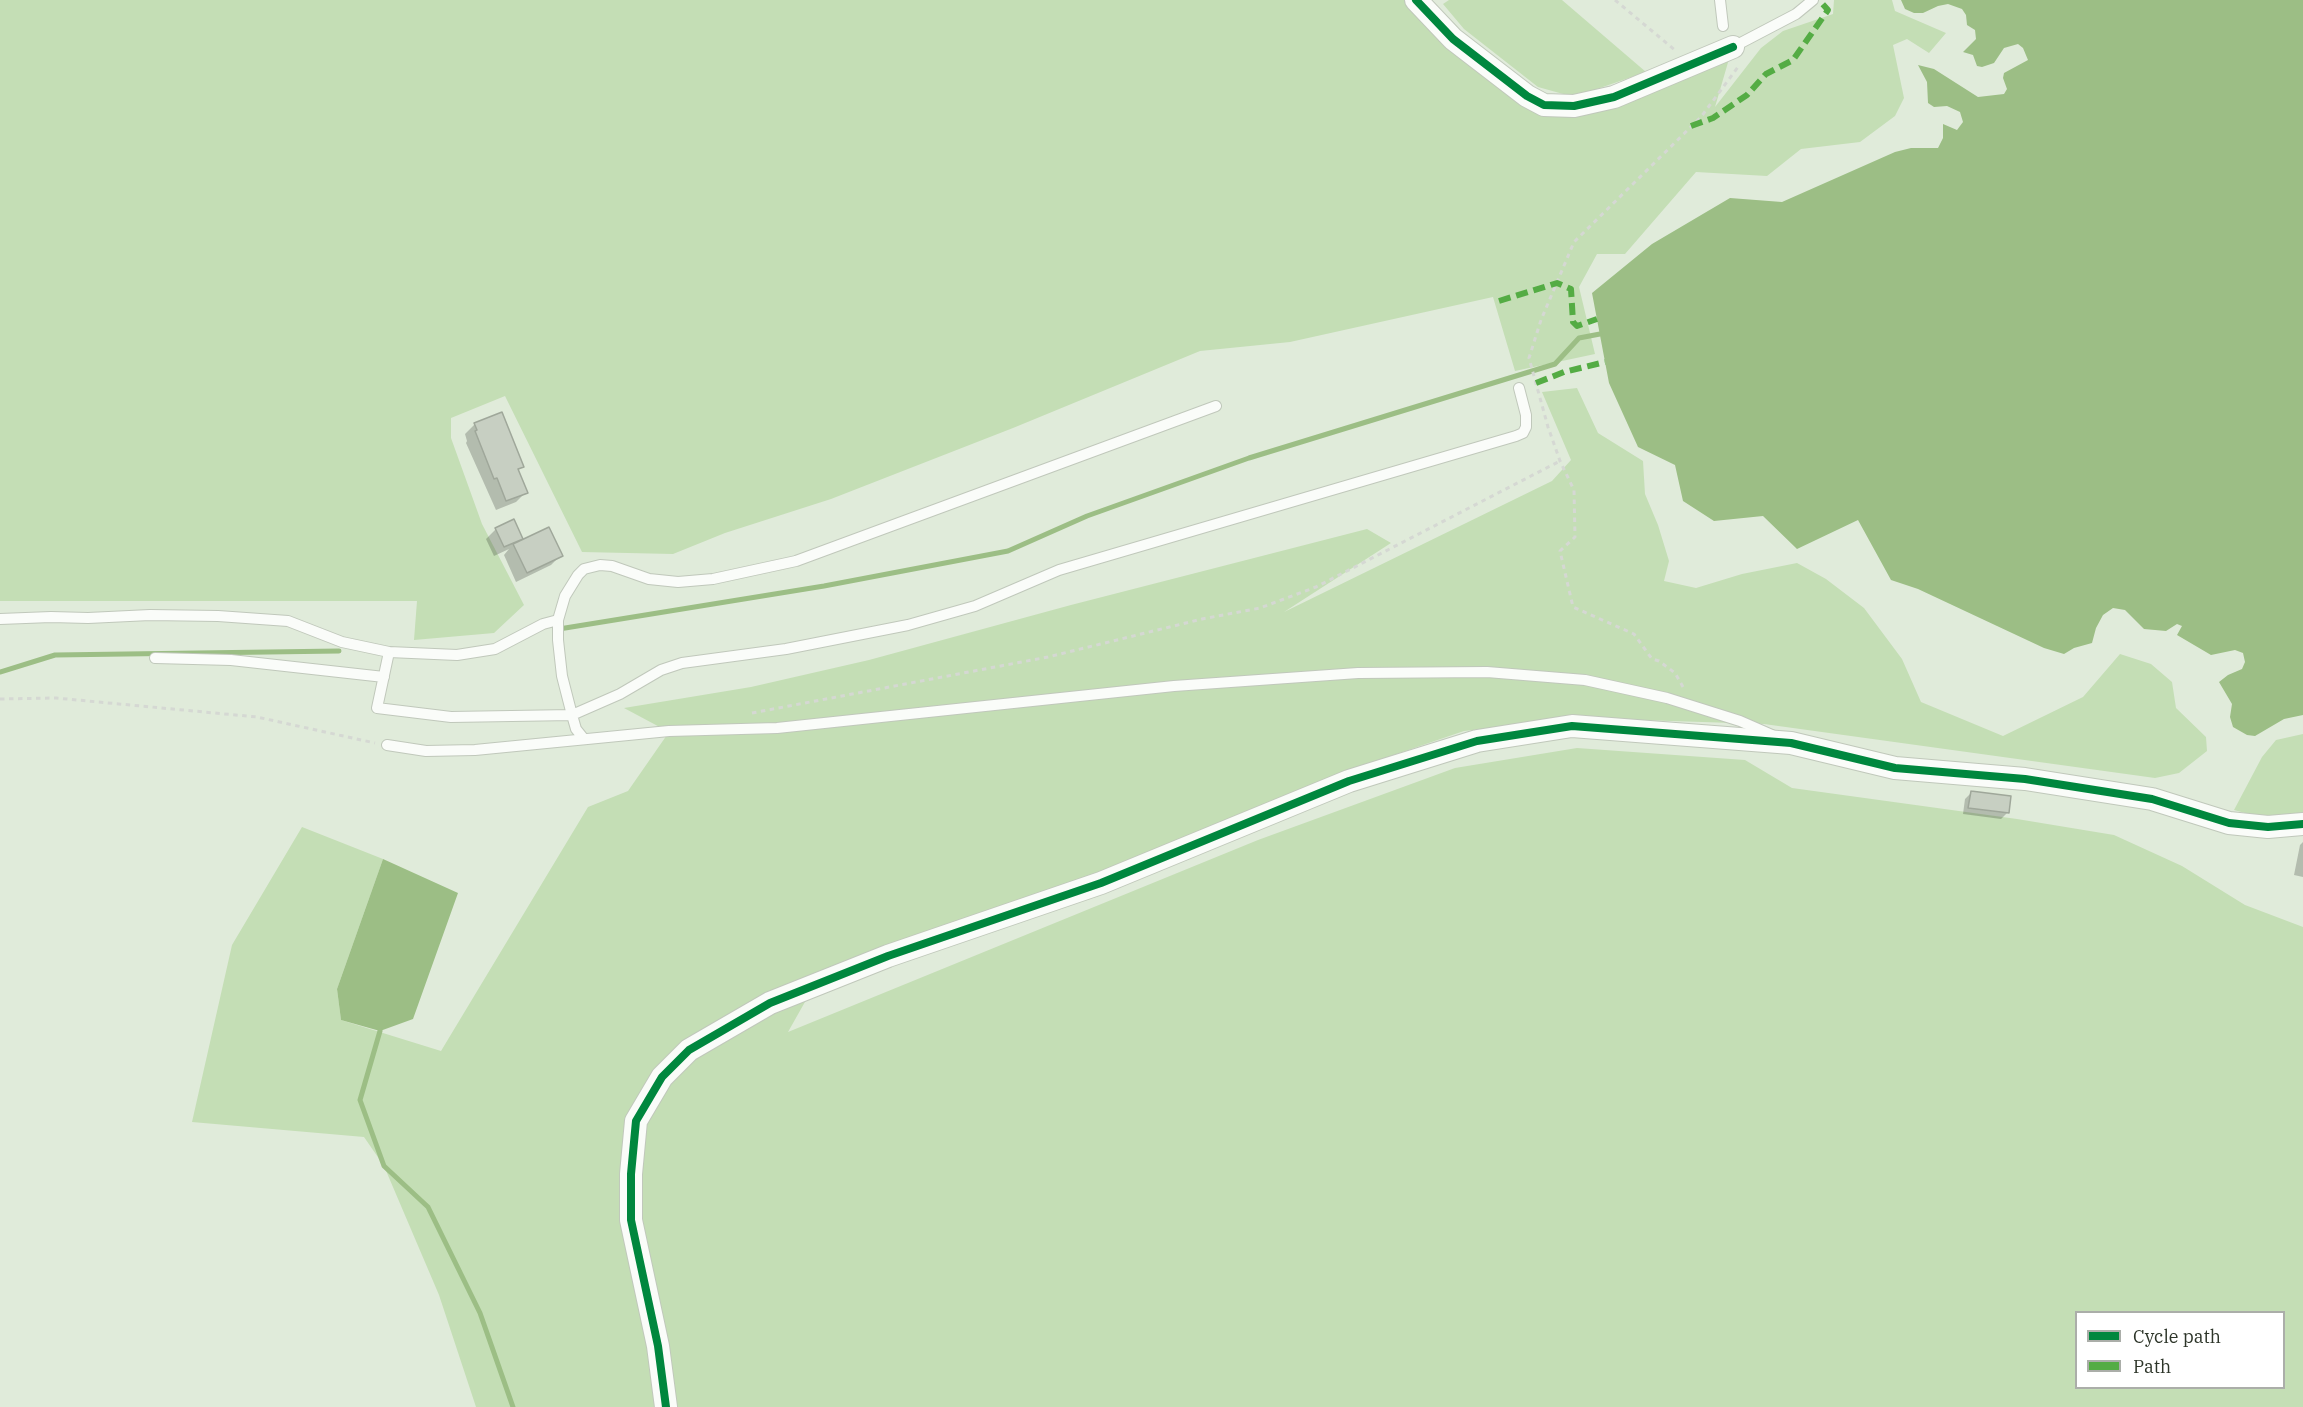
<!DOCTYPE html>
<html>
<head>
<meta charset="utf-8">
<style>
  body { margin:0 }
  #map { position:relative; width:2303px; height:1407px; overflow:hidden; background:#e0ebda; font-family:"IBM Plex Serif",serif }
  canvas { display:block }
  .legend { position:absolute; left:2075px; top:1311px; width:210px; height:78px; box-sizing:border-box; background:#fff; border:2px solid #abaea9; margin:0; padding:8px 10px; list-style:none; font-size:18px; color:#2d3529 }
  .legend li { display:flex; align-items:center; gap:12px; height:30px }
  .legend b { width:30px; border:2px solid #abaea9 }
</style>
</head>
<body>
<div id="map">
<canvas width="2303" height="1407"></canvas>
<ul class="legend">
<li><b style="height:8px;background:#00873e"></b>Cycle path</li>
<li><b style="height:8px;background:#54ac44"></b>Path</li>
</ul>
</div>
<script>
const g = document.querySelector('canvas').getContext('2d');
g.lineJoin = 'round';
function fillPath(path, color) { g.fillStyle = color; g.fill(path, 'evenodd'); }
const toPath = rows => new Path2D(rows.map(r => 'M' + r).join(''));
function strokePath(path, color, width, dash) { g.strokeStyle = color; g.lineWidth = width; g.lineCap = dash ? 'butt' : 'round'; g.setLineDash(dash || []); g.stroke(path); }
fillPath(toPath([
  [0,0,1405,0,1548,113,1729,59,1715,107,1761,48,1783,31,1833,14,1834,0,1892,0,1895,11,1946,33,1929,53,1907,39,1893,45,1904,98,1895,116,1860,142,1801,149,1767,176,1696,172,1625,254,1597,254,1579,287,1595,354,1515,371,1493,297,1290,342,1200,351,1013,428,831,499,725,533,673,554,582,552,505,396,451,418,451,438,482,524,524,605,494,633,414,640,417,601,0,601],
  [1449,0,1562,0,1646,72,1574,97,1538,87,1464,29,1443,4],
  [1577,388,1598,433,1643,461,1645,494,1658,525,1669,561,1664,581,1696,588,1742,574,1797,563,1826,579,1864,608,1902,659,1921,702,2003,736,2083,697,2120,654,2151,664,2172,682,2176,708,2206,737,2207,751,2179,773,2155,778,1764,724,1579,718,1464,731,1335,775,1089,878,823,970,788,1032,1258,840,1455,768,1577,748,1745,760,1792,788,2017,819,2114,835,2182,866,2245,905,2303,927,2303,1407,476,1407,439,1295,384,1166,364,1137,192,1122,232,945,302,827,383,859,337,989,341,1020,441,1051,588,807,628,791,669,732,624,708,751,687,869,660,1071,605,1367,529,1391,543,1284,612,1552,481,1571,460,1542,392],
  [2076,1312,2284,1312,2284,1388,2076,1388],
  [2303,734,2303,814,2260,817,2234,810,2262,757,2276,740]
]), '#c4deb5');
fillPath(toPath([
  [1901,0,2303,0,2303,715,2284,719,2255,736,2247,735,2233,727,2230,717,2232,704,2219,682,2228,675,2242,669,2245,662,2243,653,2235,650,2211,655,2177,635,2182,626,2177,624,2166,631,2144,629,2125,610,2113,608,2103,615,2096,628,2092,643,2074,648,2064,654,2044,648,1918,589,1891,580,1858,520,1797,549,1763,516,1714,521,1683,501,1675,465,1638,447,1609,383,1592,293,1652,244,1730,198,1782,202,1895,152,1911,148,1938,148,1943,138,1943,124,1957,130,1963,122,1960,112,1947,106,1934,107,1928,103,1927,82,1918,65,1934,69,1978,97,2004,94,2007,89,2003,78,2004,73,2028,60,2023,48,2018,44,2004,48,1994,63,1982,67,1977,66,1973,55,1963,52,1976,39,1975,30,1967,25,1966,15,1962,9,1948,4,1938,6,1923,13,1914,13,1905,9],
  [383,859,458,893,413,1019,380,1031,341,1020,337,989]
]), '#9cbe85');
fillPath(toPath([
  [475,424,522,466,518,471,526,492,516,502,496,510,466,443,467,441,465,434],
  [496,529,521,538,515,544,561,555,551,565,516,582,504,555,509,549,494,556,486,539],
  [1971,793,2008,812,2001,819,1963,814,1965,799],
  [2303,842,2303,877,2294,875,2300,845]
]), '#0003');
strokePath(toPath([
  [559,629,824,586,1008,551,1087,516,1249,458,1555,364,1579,338,1600,334],
  [0,672,55,655,339,651],
  [380,1031,360,1100,384,1166,428,1207,480,1313,513,1407]
]), '#9cbe85', 5);
const building = toPath([
  [502,412,524,467,518,469,528,493,506,501,497,478,494,479,475,431,477,430,474,423,502,412],
  [514,519,523,539,504,547,495,528,514,519],
  [549,527,563,556,527,573,513,544,549,527],
  [1971,791,2011,796,2009,813,1968,808,1971,791]
]);
fillPath(building, '#c7cfc2');
strokePath(building, '#9fa79a', 1.5);
const lane = toPath([
  [1720,0,1723,26],
  [1733,47,1796,14,1813,0],
  [0,619,51,617,88,618,150,615,218,616,288,621,342,642,389,652,377,708,451,717,572,715,620,694,661,670,682,663,786,649,908,625,975,606,1059,570,1516,436,1523,433,1526,427,1526,415,1519,388],
  [389,652,457,655,495,649,543,624,558,620],
  [155,658,231,660,384,677],
  [584,739,576,729,572,715,562,676,558,640,558,620,565,596,578,575,584,569,600,565,612,566,649,579,678,582,713,579,796,561,1216,406],
  [387,745,426,751,475,750,669,731,777,728,1174,686,1358,673,1487,672,1585,680,1667,698,1740,721,1772,735]
]);
const street = toPath([
  [1416,0,1453,39,1527,96,1544,105,1574,106,1614,97,1733,47],
  [666,1407,658,1346,631,1220,631,1174,636,1121,662,1077,689,1050,770,1003,888,956,1101,883,1349,781,1477,741,1572,726,1791,743,1895,768,2025,779,2152,799,2229,823,2268,827,2303,824]
]);
strokePath(lane, '#c0c8bb', 12);
strokePath(street, '#c0c8bb', 24);
strokePath(toPath([
  [1615,0,1676,51],
  [1683,687,1675,673,1659,661,1652,659,1634,634,1573,607,1560,551,1575,537,1574,490,1560,461,1548,427,1529,358,1541,320,1574,242,1701,117,1738,67],
  [0,699,56,698,257,717,375,743],
  [752,713,1048,657,1202,619,1260,608,1316,587,1560,461]
]), '#d5d8d3', 3, [4.5, 4.5]);
strokePath(lane, '#fafcf9', 10);
strokePath(street, '#fafcf9', 22);
strokePath(toPath([
  [1691,126,1713,118,1747,95,1766,74,1793,60,1828,10,1819,0],
  [1499,301,1557,283,1571,289,1573,322,1577,326,1597,319],
  [1536,383,1564,372,1605,362]
]), '#54ac44', 6, [12, 6]);
strokePath(toPath([
  [1416,0,1453,39,1527,96,1544,105,1574,106,1614,97,1733,47],
  [666,1407,658,1346,631,1220,631,1174,636,1121,662,1077,689,1050,770,1003,888,956,1101,883,1349,781,1477,741,1572,726,1791,743,1895,768,2025,779,2152,799,2229,823,2268,827,2303,824]
]), '#00873e', 8);
</script>
</body>
</html>
